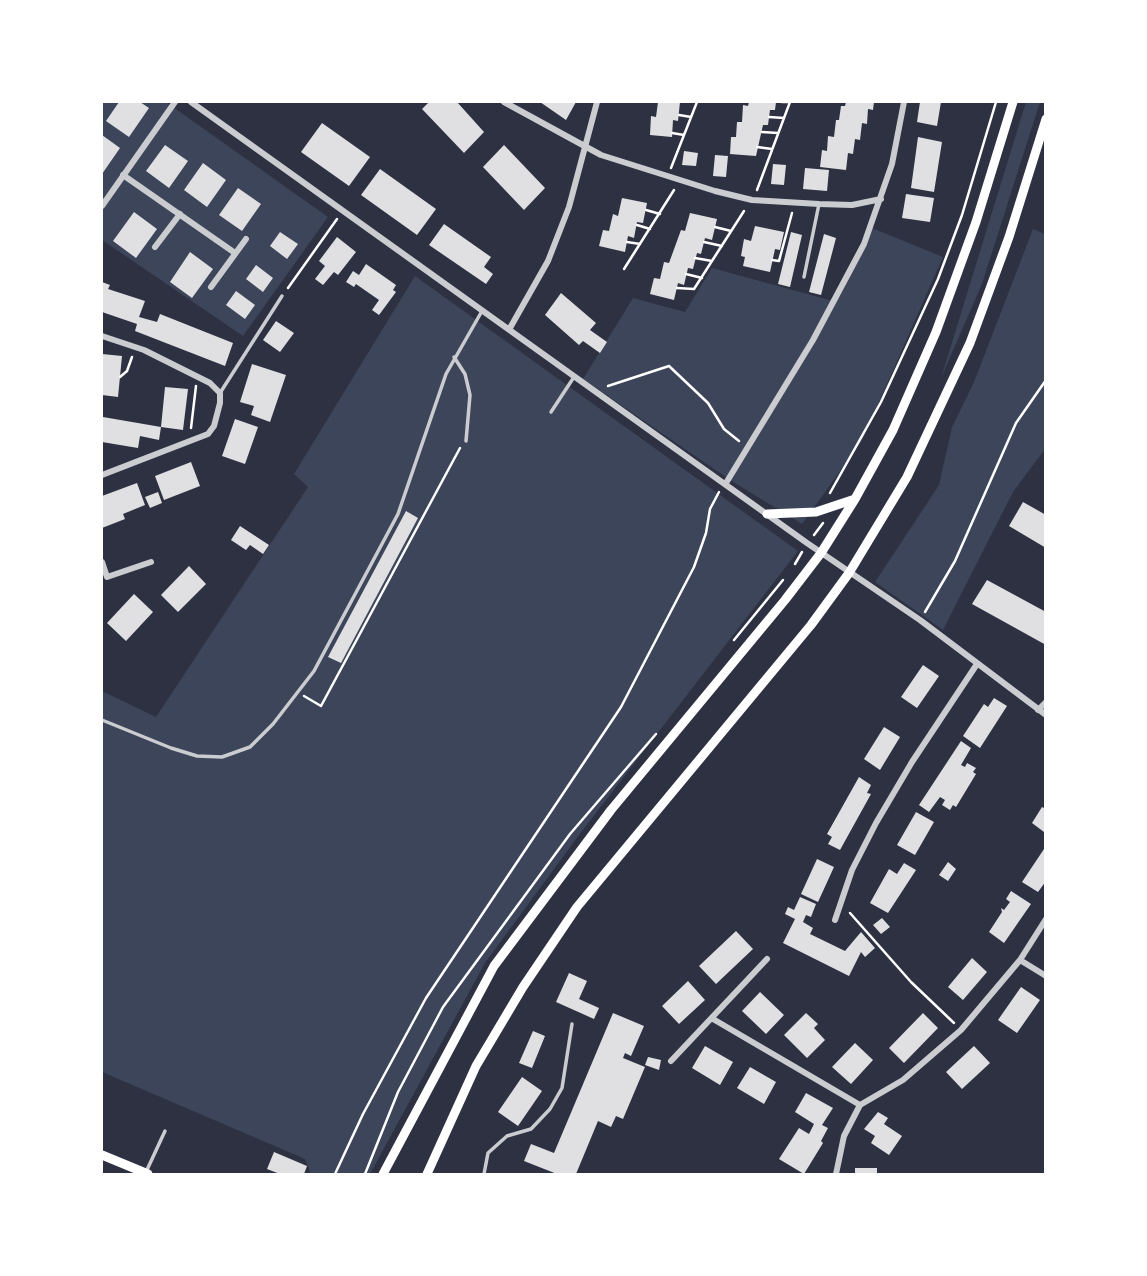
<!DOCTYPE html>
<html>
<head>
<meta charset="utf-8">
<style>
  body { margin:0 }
  #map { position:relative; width:1147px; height:1276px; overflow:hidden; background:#2d3142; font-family:Literata,serif }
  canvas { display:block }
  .frame { position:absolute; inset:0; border:103px solid #fff; pointer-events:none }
</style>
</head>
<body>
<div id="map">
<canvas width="1147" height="1276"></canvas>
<div class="frame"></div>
</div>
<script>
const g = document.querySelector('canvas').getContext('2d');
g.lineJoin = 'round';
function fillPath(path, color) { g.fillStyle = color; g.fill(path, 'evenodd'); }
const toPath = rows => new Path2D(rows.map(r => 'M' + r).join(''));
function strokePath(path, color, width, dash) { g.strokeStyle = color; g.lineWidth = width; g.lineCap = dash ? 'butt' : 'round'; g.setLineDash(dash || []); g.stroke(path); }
fillPath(toPath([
  [102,102,166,102,328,217,243,336,102,240],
  [1026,102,1040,102,982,284,941,378],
  [872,228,943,257,862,441,802,524,730,480,843,291],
  [1033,229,1045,234,1045,449,1013,492,943,630,875,582,939,485,952,427,974,382],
  [712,268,833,301,727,478,583,379,633,298,685,312],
  [415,276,798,551,579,835,485,963,370,1174,311,1174,305,1159,102,1072,102,691,156,717,308,487,294,474]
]), '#3c4559');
fillPath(toPath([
  [119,102,140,102,149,108,129,137,106,121],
  [429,102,457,102,484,132,464,153,422,109],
  [540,102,576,102,566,120],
  [658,102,680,102,678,121,673,120,672,137,650,135,651,116,656,117],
  [749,102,776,102,775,110,770,110,768,125,763,125,756,156,730,154,731,137,736,137,737,122,742,122,743,105,748,106],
  [846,102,874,102,873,110,868,109,867,124,862,123,860,140,855,139,853,154,848,153,846,170,820,167,822,150,827,151,828,136,834,137,836,120,839,120,841,106,845,106],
  [920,102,941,102,937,126,917,122],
  [322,123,370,157,349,186,301,152],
  [102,135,120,148,102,174],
  [918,137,942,142,934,192,911,188],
  [165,145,188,161,169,188,146,171],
  [504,145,545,188,524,210,483,167],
  [684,151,698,153,696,166,682,165],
  [715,155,728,156,726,177,713,176],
  [203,163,226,180,207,207,184,190],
  [773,164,786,165,784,185,771,184],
  [805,168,829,170,827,191,803,189],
  [380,169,436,209,417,235,361,195],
  [238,188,261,204,242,231,219,215],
  [906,194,934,198,930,222,902,218],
  [622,198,647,203,643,223,637,222,634,238,628,236,625,252,599,246,603,230,609,231,613,214,618,216],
  [134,212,157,229,136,258,113,241],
  [690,213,717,219,712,240,705,238,701,254,697,253,693,269,688,268,684,285,678,283,674,300,650,294,654,278,660,279,664,262,669,263,681,230,685,231],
  [444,224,491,257,484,267,493,274,486,284,429,245],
  [755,226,784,232,780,250,775,249,770,272,743,266,745,257,741,256,744,239,751,241],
  [280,232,298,244,287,259,270,246],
  [791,232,802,235,790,287,778,284],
  [824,234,836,238,821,295,809,292],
  [337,237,356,252,338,275,334,272,323,285,315,279,325,266,319,261],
  [190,252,213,269,192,298,170,282],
  [366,264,396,285,393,290,396,292,379,315,372,310,379,300,356,284,354,287,346,282,353,271,359,275],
  [256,265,273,278,263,292,246,279],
  [102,282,110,285,108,289,145,301,139,317,157,322,160,314,233,343,225,366,135,331,137,324,102,312],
  [236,291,255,305,245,319,226,305],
  [561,293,596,323,590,330,607,342,600,353,583,341,579,345,545,315],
  [276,321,294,333,280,352,263,340],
  [102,354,122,356,118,397,102,395],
  [252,364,286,375,270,422,251,415,254,406,240,402],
  [165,387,188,389,183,430,161,427,159,440,140,436,138,448,102,442,103,417,161,427],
  [235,419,258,427,245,464,222,456],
  [191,462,200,486,164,500,155,476],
  [137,483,145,505,123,514,125,519,102,528,102,496],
  [158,492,162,503,150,508,145,497],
  [1023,502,1046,515,1046,548,1009,526],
  [406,511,418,518,341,663,328,657],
  [240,526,269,545,263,554,250,545,246,550,231,540],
  [189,566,206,584,178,612,161,595],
  [987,580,1046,612,1046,645,972,604],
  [134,594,153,612,126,641,107,623],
  [923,665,939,676,917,708,901,697],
  [994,698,1007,706,980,748,963,736,984,704,988,707],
  [884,727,900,737,880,770,864,759],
  [961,741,971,748,961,765,965,767,967,763,976,768,973,772,976,774,956,807,953,805,950,810,942,805,945,800,940,797,929,812,919,805],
  [859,777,871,785,867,793,871,794,840,850,828,844,832,837,827,834],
  [1042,807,1046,809,1044,832,1032,823],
  [916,812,934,822,915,855,897,845],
  [1046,846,1046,881,1038,892,1022,882],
  [817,859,834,867,818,902,801,894],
  [948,862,956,869,948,881,939,875],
  [904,863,916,870,888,913,870,903,889,869,897,874],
  [1011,891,1031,904,1004,943,989,932,1002,912,1001,908,1004,910,1010,902,1006,899],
  [800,897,816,904,811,917,806,915,803,922,813,928,810,934,845,951,861,932,875,948,865,957,861,952,849,976,783,943,795,919,785,914,788,907,794,910],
  [882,918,890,927,881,934,873,925],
  [736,931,753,949,716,984,699,966],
  [972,958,987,972,963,1000,948,987],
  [569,973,587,981,579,999,599,1008,594,1019,556,1002],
  [688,981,705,1000,679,1024,662,1006],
  [1021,987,1040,1000,1017,1033,998,1020],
  [760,992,784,1015,766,1034,742,1011],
  [613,1013,644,1026,631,1056,625,1053,623,1058,645,1067,623,1119,616,1116,611,1127,598,1121,576,1174,557,1174,524,1161,531,1144,554,1153],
  [806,1013,818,1024,814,1028,825,1040,807,1058,784,1035],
  [923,1013,938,1028,904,1063,889,1048],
  [533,1031,545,1036,532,1068,519,1063],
  [855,1043,873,1060,851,1084,832,1067],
  [705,1046,733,1062,720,1085,692,1068],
  [974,1046,990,1063,962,1089,946,1072],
  [648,1057,661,1060,659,1070,645,1065],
  [750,1067,776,1082,764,1104,737,1088],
  [522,1077,542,1091,518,1126,498,1112],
  [806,1093,833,1108,822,1125,828,1128,821,1141,823,1143,804,1174,779,1159,799,1128,809,1134,814,1124,795,1112],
  [878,1112,888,1118,884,1124,902,1136,889,1155,871,1143,875,1136,864,1129],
  [274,1152,307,1166,304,1174,280,1174,267,1169],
  [855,1168,877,1168,877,1174,855,1174]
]), '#e0e0e3');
strokePath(toPath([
  [782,102,789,102],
  [679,115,691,117],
  [769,117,784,118],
  [762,132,778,133],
  [672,133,684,135],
  [757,147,772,149],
  [671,168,697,102],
  [757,190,790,102],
  [646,210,660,214],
  [637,225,650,229],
  [715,227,731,231],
  [627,242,640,244],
  [704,242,722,246],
  [695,258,712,261],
  [772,260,779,261,792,213],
  [624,269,674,190],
  [686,274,702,278],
  [288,288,337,219],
  [677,288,694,289,744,211],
  [120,377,127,371,132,357],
  [608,386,669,366,708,403,724,429,739,441],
  [191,428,196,386],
  [830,493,881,402,938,279,962,215,996,102],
  [814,535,823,523],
  [795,564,802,552],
  [925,612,955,561,1016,423,1046,380],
  [734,640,783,580],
  [304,696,321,706,460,448],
  [850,913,911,982,954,1023],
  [335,1174,363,1114,426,998,621,707,694,567,706,533,710,509,719,492],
  [365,1174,398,1092,443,1007,570,834,656,734]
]), '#fff', 2.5);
strokePath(toPath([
  [804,277,819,204],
  [454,357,465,374,470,395,466,441],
  [220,393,282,296],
  [551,412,574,377],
  [102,720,171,748,197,756,222,757,250,747,273,724,314,671,398,514,446,374,482,311],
  [146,1172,165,1131],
  [484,1174,488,1153,507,1136,531,1129,550,1109,562,1088,572,1024]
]), '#caccd0', 3.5);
strokePath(toPath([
  [191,102,807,543,920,620,1046,715],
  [504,102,601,155,715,191,752,200,819,204,852,205,881,199],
  [123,175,235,253],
  [102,206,175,102],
  [155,247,180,214],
  [211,287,246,239],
  [510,328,548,261,569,207,597,102],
  [102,336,144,350,210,383,220,393,220,403,214,426,208,434,102,475],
  [726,483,813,340,864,244,892,164,904,102],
  [102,562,107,577,151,562],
  [1038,710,1046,702],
  [835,920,852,870,876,823,912,762,977,664],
  [1020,960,1046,976],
  [713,1019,860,1105],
  [671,1061,767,959],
  [836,1174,844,1136,860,1105,903,1080,961,1030,1020,960,1046,919]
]), '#caccd0', 6);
strokePath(toPath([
  [767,514,816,512,855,499],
  [102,1155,148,1174],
  [383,1174,494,966,611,810,785,600,821,553,855,499,893,430,936,332,976,222,1013,102],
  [427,1174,476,1066,523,987,577,907,811,625,849,573,907,477,970,343,1009,237,1046,119]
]), '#fff', 9);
</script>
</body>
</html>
